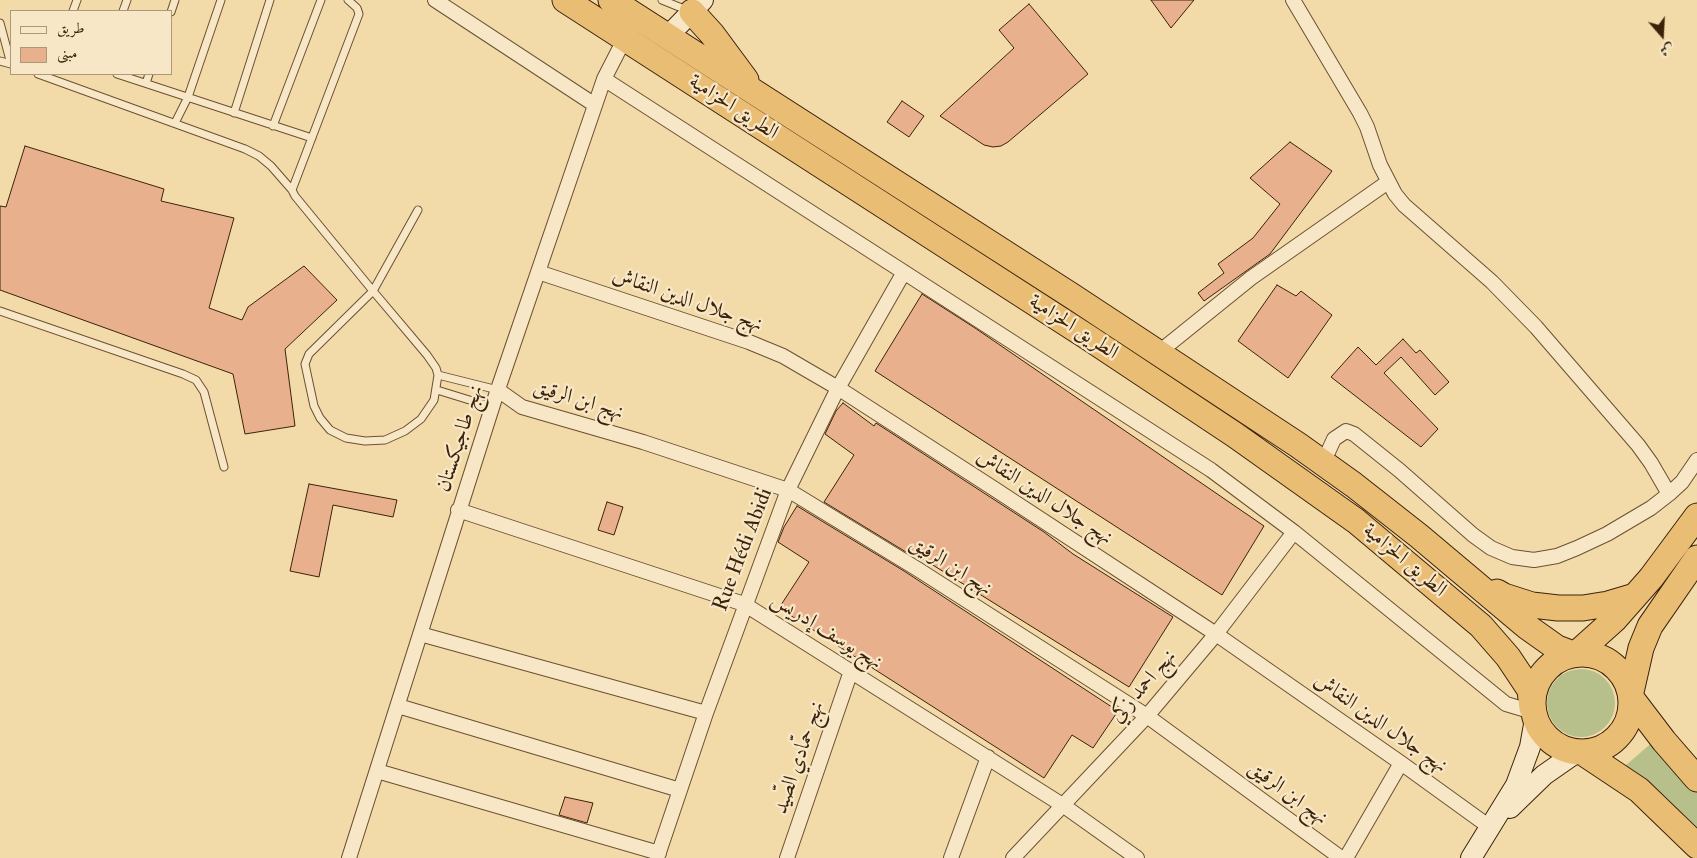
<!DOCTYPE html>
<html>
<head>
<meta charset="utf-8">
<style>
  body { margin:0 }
  #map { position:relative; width:1697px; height:858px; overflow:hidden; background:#f3daa9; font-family:"IM FELL Double Pica",Amiri,serif }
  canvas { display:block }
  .legend { position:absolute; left:10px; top:10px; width:162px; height:65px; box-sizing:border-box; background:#f7e7c7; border:1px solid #ac997c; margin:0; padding:6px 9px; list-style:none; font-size:15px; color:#3b230b }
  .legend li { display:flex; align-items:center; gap:10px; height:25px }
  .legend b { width:25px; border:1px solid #ac997c }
  .north { position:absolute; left:1637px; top:10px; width:50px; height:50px; -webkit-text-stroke:4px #f7e7c7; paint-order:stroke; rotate:161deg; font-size:14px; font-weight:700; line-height:20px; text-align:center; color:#3b230b }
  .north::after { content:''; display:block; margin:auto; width:18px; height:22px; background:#3b230b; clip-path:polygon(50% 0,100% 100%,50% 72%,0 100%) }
</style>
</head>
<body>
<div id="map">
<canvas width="1697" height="858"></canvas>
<ul class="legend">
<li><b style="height:6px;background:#f7e7c7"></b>طريق</li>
<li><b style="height:14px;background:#e9b08e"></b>مبنى</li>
</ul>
<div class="north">ش</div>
</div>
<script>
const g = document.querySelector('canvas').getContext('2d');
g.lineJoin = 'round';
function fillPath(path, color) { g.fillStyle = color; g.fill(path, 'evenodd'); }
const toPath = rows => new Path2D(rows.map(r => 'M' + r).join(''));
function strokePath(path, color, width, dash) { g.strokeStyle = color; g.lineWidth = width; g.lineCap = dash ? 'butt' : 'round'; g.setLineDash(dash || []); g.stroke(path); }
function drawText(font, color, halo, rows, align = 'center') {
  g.font = font + ' "IM FELL Double Pica",Amiri,serif'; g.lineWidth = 4.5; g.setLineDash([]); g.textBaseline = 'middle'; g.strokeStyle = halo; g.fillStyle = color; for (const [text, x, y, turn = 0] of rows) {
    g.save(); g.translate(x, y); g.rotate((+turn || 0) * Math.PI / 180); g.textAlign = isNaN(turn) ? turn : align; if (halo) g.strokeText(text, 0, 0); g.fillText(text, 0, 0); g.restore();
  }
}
fillPath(toPath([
  '1547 703a34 34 0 1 1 68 0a34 34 0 1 1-68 0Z',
  [1655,740,1697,790,1697,835,1625,766]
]), '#b7c08b');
const building = toPath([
  [1151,0,1194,0,1171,28,1151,0],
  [1029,4,1088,74,1008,142,1001,146,993,147,984,145,940,116,1014,48,999,30,1029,4],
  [902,101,924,116,909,137,887,122,902,101],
  [1290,142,1332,171,1270,254,1204,301,1198,293,1224,273,1218,264,1253,238,1280,204,1250,178,1290,142],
  [25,146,164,189,161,201,234,218,209,308,242,320,248,307,304,266,337,300,285,349,295,426,245,434,233,374,0,290,0,206,6,207,25,146],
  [1277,285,1296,296,1301,291,1332,315,1288,378,1238,341,1277,285],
  [922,294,975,328,1264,526,1222,595,875,371,922,294],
  [1403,339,1416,353,1420,350,1449,382,1435,395,1401,357,1384,373,1438,429,1421,447,1331,377,1358,347,1376,365,1403,339],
  [843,403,874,426,876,423,1044,532,1073,554,1173,617,1129,687,907,549,906,552,824,502,854,455,825,434,836,411,843,403],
  [309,484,397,500,393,517,333,505,319,577,290,571,309,484],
  [607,502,623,507,614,535,598,530,607,502],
  [797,506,904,571,1118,711,1093,748,1072,735,1044,778,779,608,809,562,778,542,784,527,797,506],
  [565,797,593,803,587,823,559,815,565,797]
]);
fillPath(building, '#e9b08e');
strokePath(building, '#3b230b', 1);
const lane = toPath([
  [662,0,689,11],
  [73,11,77,0],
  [123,11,127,0],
  [171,12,175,0],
  [0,23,11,64],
  [0,61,11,64],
  [38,74,245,149,259,156,271,166,292,190,295,196,373,291,427,355,436,368,438,375,434,400,421,419,405,431,385,440,365,441,346,438,330,430,320,418,314,406,305,364,309,354,373,291,418,210],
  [117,74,312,138],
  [146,83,149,74],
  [234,113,270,0],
  [175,123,188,97,221,0],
  [273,126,321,0],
  [292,190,359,14,357,8,348,0],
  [0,311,183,374,196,380,204,392,224,467],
  [438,375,498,390],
  [437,390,492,407]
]);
const street = toPath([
  [435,0,595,105],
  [1293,0,1360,113,1367,127,1380,165,1395,194,1404,205,1492,282,1536,327,1638,445,1651,463,1669,494],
  [604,79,1211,470,1294,532,1506,704,1533,712],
  [538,272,749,342,783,356,807,370,838,388,993,488,1216,634,1401,763,1491,828],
  [1158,353,1251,278,1388,182],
  [498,390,522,407,643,442,788,490,919,570,1147,716,1341,858],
  [1323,463,1334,439,1346,431,1354,434,1399,470,1473,535,1491,548,1512,557,1534,560,1557,556,1577,548,1607,534,1651,508,1669,494,1682,482,1697,460],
  [458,510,744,604,1064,806,1137,858],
  [420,634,706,713],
  [398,706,680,790],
  [377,771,659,853],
  [349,858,496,395,604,79,625,38],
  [657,858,706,713,788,490,838,388,904,272],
  [787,858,851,671],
  [951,858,988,757],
  [1013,858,1147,716,1216,634,1294,532],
  [1346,858,1401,763]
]);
const secondary = toPath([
  [667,37,703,0],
  [1510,808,1544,775,1577,752],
  [1471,858,1516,785,1530,747,1535,719]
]);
const highway = toPath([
  [565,0,1089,338,1235,435,1356,521,1481,626,1508,657,1530,690,1532,708],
  [611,0,1072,296,1298,445,1354,485,1419,536,1526,626,1557,648,1573,654],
  [692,12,712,34,746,80],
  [1497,592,1504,596,1532,605,1558,608,1583,608,1608,604,1635,596],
  '1533 703a49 49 0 1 1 98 0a49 49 0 1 1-98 0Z',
  [1576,654,1614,620,1651,578,1697,516],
  [1631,692,1641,648,1650,626,1697,558],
  [1632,699,1664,741,1697,779],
  [1582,752,1639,790,1697,846]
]);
strokePath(lane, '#695132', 9);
strokePath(street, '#695132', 16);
strokePath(secondary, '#3b230b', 22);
strokePath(highway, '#3b230b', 27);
strokePath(lane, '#f7e7c7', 7);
strokePath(street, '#f7e7c7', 14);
strokePath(secondary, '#f7e7c7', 20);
strokePath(highway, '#eabd74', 25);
drawText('21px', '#3b230b', '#f7e7c7', [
  ["الطريق الحزامية",733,108,33],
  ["نهج جلال الدين النقاش",687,301,19],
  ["الطريق الحزامية",1073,328,33],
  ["نهج ابن الرقيق",578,401,17],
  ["نهج طاجيكستان",461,439,-72],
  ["نهج جلال الدين النقاش",1044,498,33],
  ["Rue Hédi Abidi",744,550,-69],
  ["الطريق الحزامية",1404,561,40],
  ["نهج ابن الرقيق",950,567,32],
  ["نهج يوسف إدريس",826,632,32],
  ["نهج احمد زكي",1144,687,-49],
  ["نهج جلال الدين النقاش",1380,724,35],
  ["نهج حمّادي الصّيد",800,758,-71],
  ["نهج ابن الرقيق",1287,794,36]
]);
</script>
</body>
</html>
